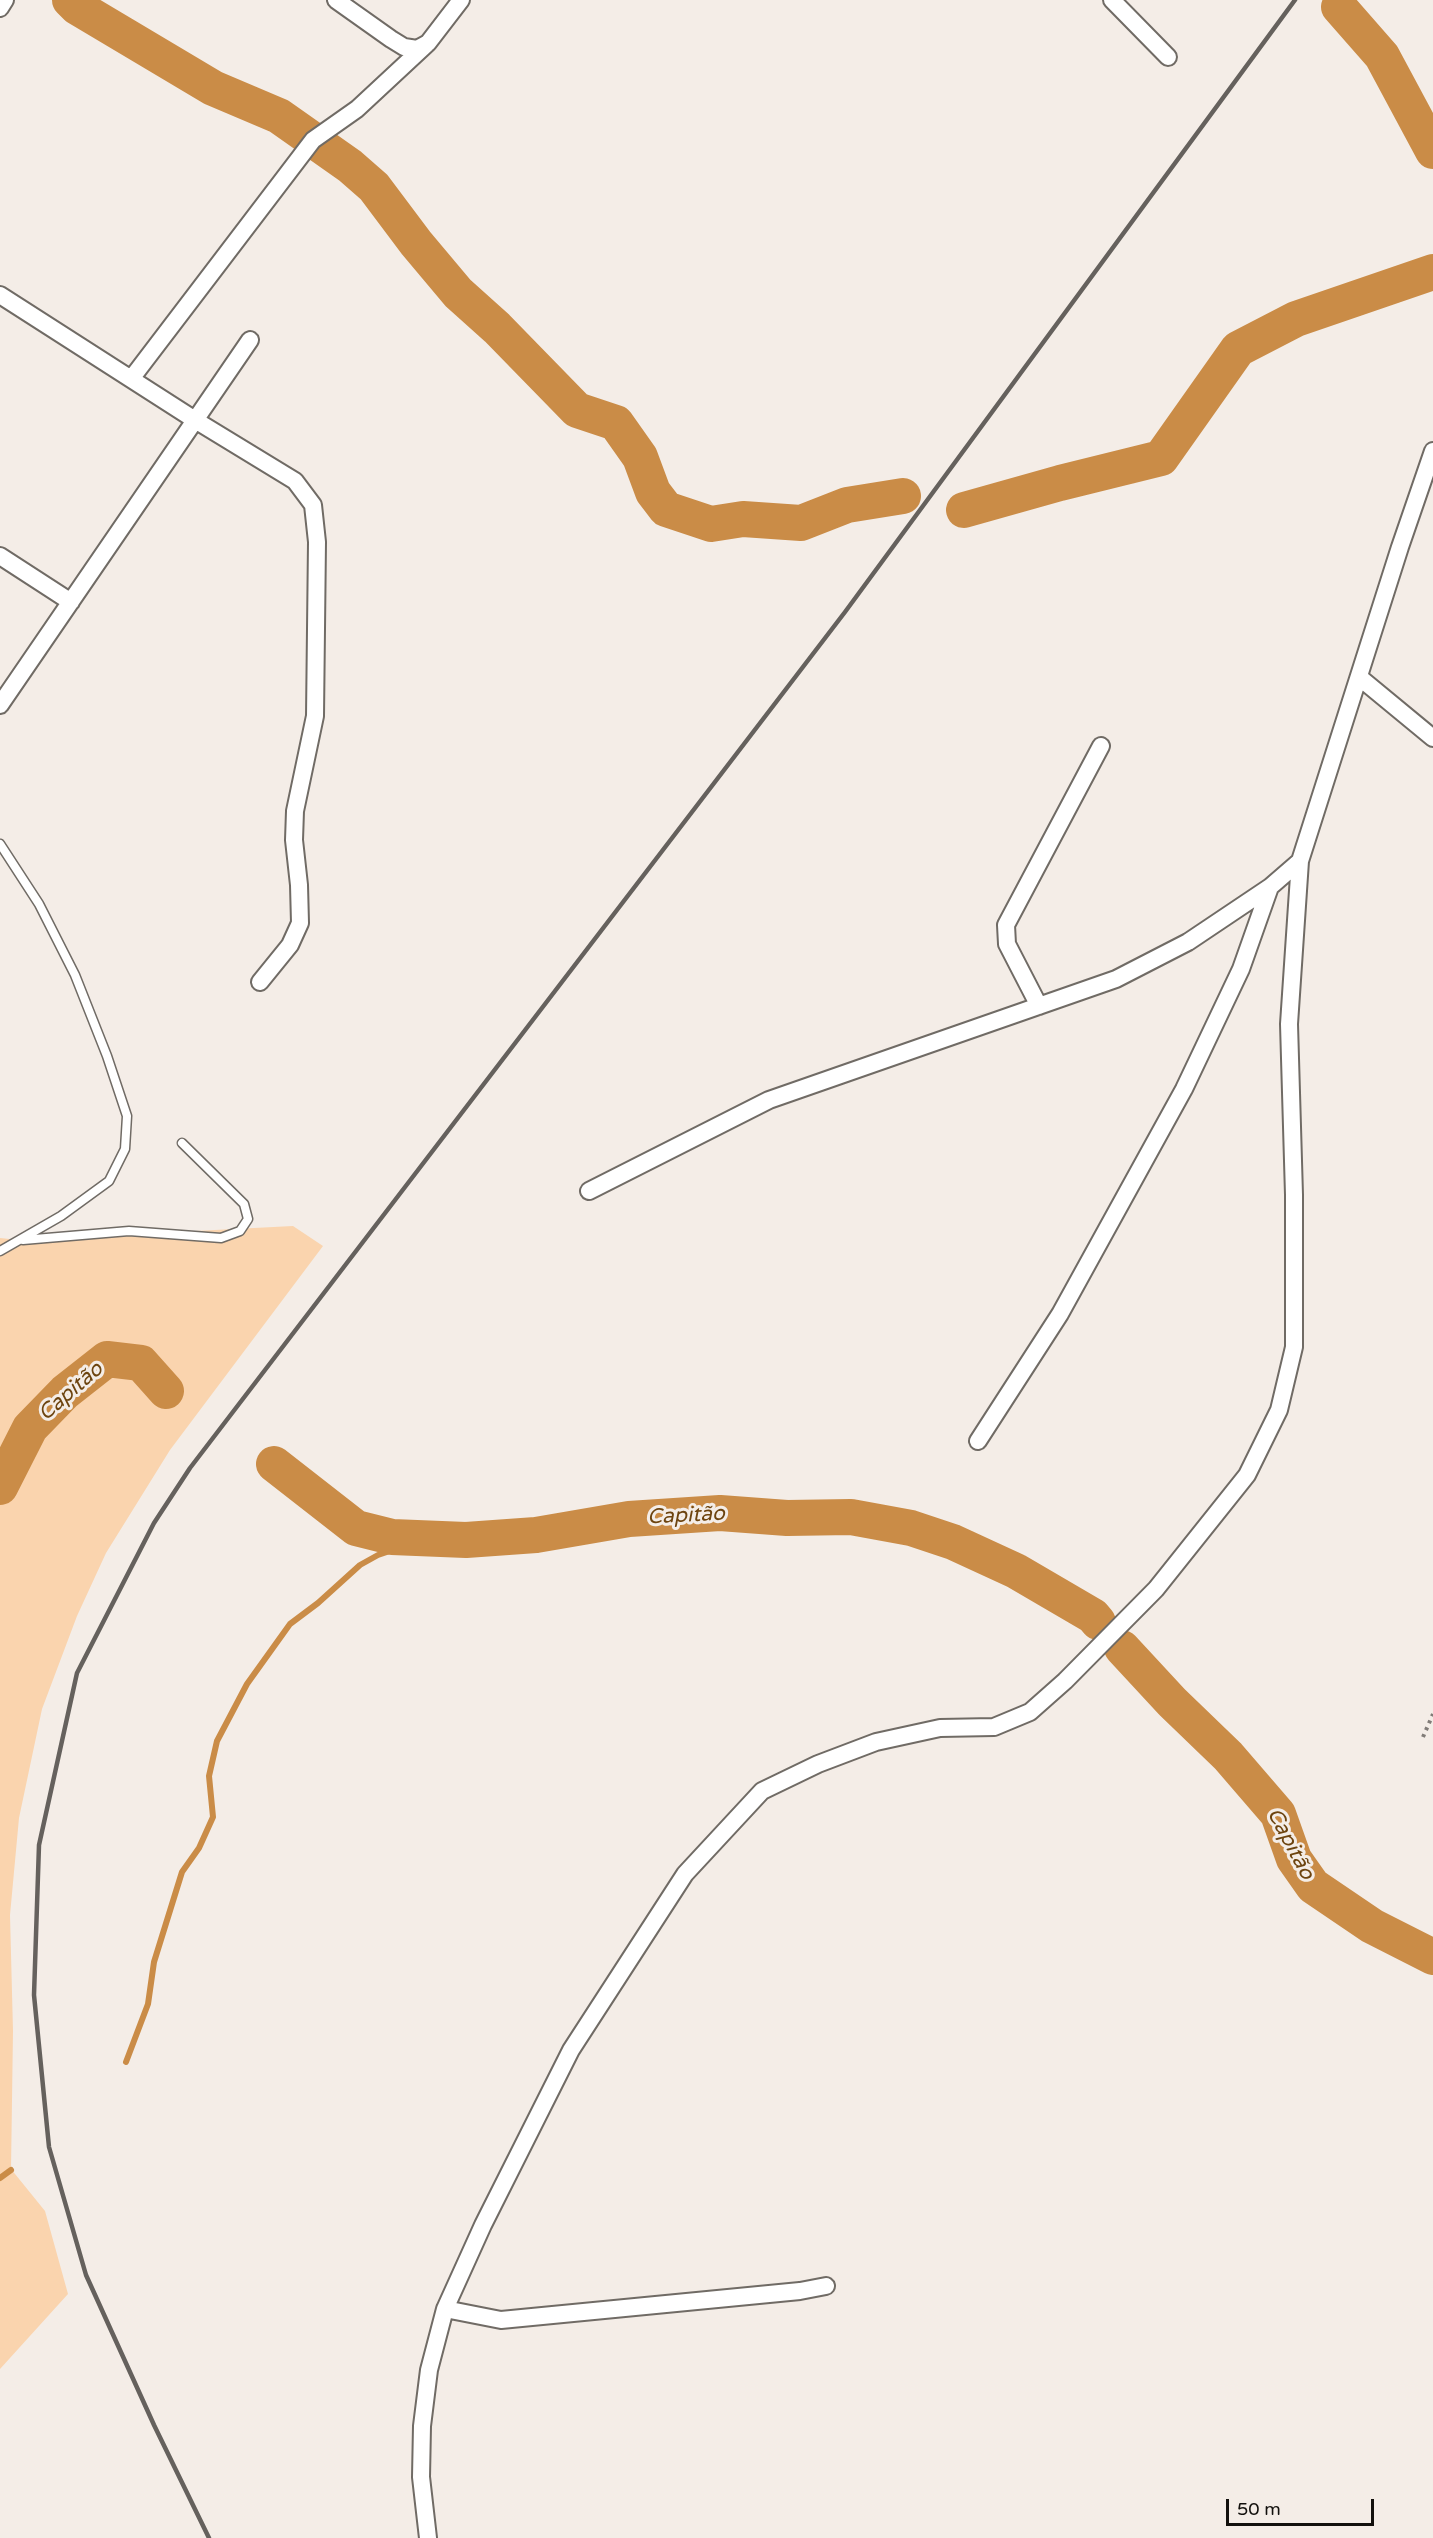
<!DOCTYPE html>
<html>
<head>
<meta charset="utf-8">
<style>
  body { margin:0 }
  #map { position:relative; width:1433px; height:2538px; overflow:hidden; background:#f4ede7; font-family:"Varela Round",sans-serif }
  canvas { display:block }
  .scale { position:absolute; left:1226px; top:2499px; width:148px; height:27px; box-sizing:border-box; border:3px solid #12100d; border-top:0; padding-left:8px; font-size:18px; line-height:21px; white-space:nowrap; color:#12100d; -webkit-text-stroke:4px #f4ede7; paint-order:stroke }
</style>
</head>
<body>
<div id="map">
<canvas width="1433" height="2538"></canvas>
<div class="scale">50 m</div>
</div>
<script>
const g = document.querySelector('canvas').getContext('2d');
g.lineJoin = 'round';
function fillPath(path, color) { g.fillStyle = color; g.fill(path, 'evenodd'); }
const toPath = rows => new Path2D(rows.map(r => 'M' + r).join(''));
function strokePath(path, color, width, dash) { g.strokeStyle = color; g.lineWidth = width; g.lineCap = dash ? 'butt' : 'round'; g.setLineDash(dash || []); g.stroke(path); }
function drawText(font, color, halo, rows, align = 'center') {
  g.font = font + ' "Varela Round",sans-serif'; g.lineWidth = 6; g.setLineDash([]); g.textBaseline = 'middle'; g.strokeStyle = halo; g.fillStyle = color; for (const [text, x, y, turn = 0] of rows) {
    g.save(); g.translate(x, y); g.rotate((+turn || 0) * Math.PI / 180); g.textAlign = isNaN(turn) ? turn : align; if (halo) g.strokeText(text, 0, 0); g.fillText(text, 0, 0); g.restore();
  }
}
fillPath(toPath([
  [293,1226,323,1246,170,1450,106,1553,77,1616,42,1709,19,1818,10,1915,13,2031,11,2169,45,2211,68,2294,0,2369,0,1238,19,1240]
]), '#fad4ae');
strokePath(toPath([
  [126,2062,148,2004,154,1962,182,1872,199,1848,213,1817,209,1776,217,1741,247,1684,290,1624,318,1603,360,1565,378,1555,428,1538],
  [0,2178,11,2170]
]), '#ca8c47', 6);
strokePath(toPath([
  [70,0,77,7,213,88,279,116,350,166,374,187,416,243,458,293,497,328,577,410,616,423,640,457,653,492,666,509,711,524,743,519,801,523,847,505,903,496],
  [1339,7,1382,56,1433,151],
  [964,510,1060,483,1161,458,1238,349,1296,319,1433,272],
  [274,1464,356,1528,392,1537,466,1540,536,1535,629,1519,720,1513,787,1518,851,1517,911,1528,953,1542,1016,1571,1093,1616,1098,1622],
  [0,1487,30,1428,65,1392,107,1359,141,1363,166,1391],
  [1122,1648,1172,1702,1228,1756,1278,1814,1294,1859,1313,1886,1372,1926,1433,1957]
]), '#ca8c47', 36);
const service = toPath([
  [0,844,39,904,75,975,107,1056,127,1116,125,1149,109,1181,61,1216,0,1251],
  [23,1240,129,1231,221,1238,240,1231,248,1219,244,1204,182,1143]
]);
const minor = toPath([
  [336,0,391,39,404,47,417,49,428,43,461,0],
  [1112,0,1168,57],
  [0,8,5,0],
  [0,295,195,420,295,481,313,505,317,542,315,716,295,811,294,840,299,885,300,923,290,945,260,982],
  [131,379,313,140,357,109,428,43],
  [0,556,71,602],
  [1359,677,1433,738],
  [0,705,250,340],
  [1039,1006,1007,944,1006,925,1101,746],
  [589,1191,769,1100,1116,979,1188,942,1270,887,1300,861],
  [978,1441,1060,1314,1184,1089,1241,969,1270,887],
  [445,2309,501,2320,800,2291,826,2286],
  [428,2538,421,2477,422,2426,429,2370,445,2309,483,2225,571,2050,685,1874,762,1791,818,1764,876,1742,940,1728,994,1727,1030,1712,1065,1681,1156,1589,1247,1475,1279,1410,1294,1347,1294,1195,1289,1024,1300,861,1400,547,1433,451]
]);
strokePath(service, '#706b65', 11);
strokePath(minor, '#706b65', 20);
strokePath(toPath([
  [1423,1737,1433,1714]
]), '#817c78', 4, [3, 4.5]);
strokePath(service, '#fff', 8);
strokePath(minor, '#fff', 16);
strokePath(toPath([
  [209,2538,154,2425,86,2275,49,2147,34,1995,39,1845,77,1673,154,1523,190,1468,845,612,1295,0]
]), '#65615d', 4.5);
drawText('italic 21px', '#6d440f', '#f4ede7', [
  ["Capitão",71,1392,-41],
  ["Capitão",686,1516,-3],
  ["Capitão",1290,1844,62]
]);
</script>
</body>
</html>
